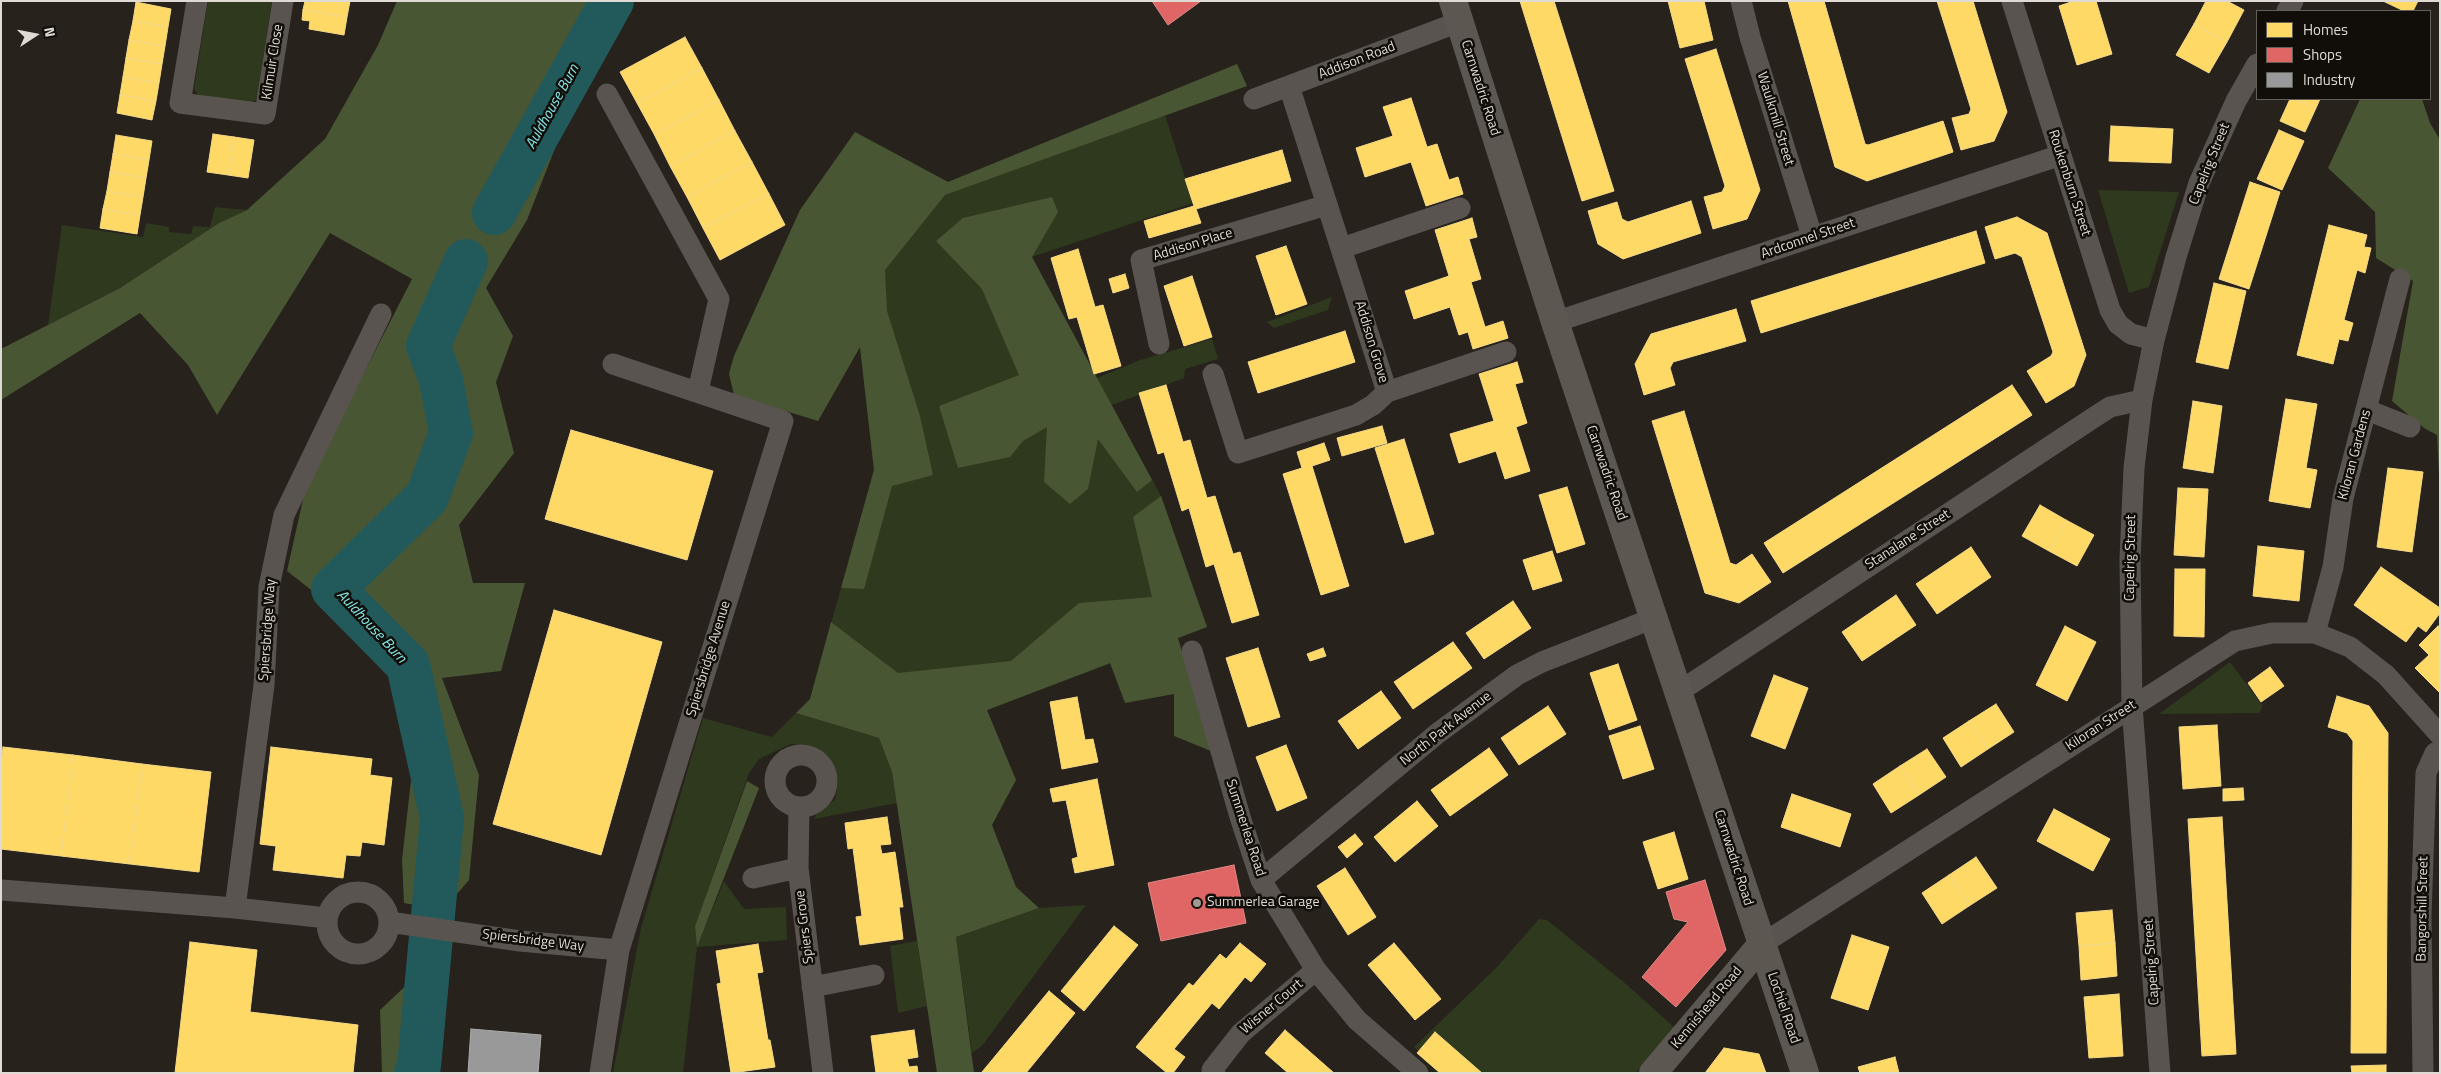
<!DOCTYPE html>
<html>
<head>
<meta charset="utf-8">
<style>
  body { margin:0 }
  #map { position:relative; width:2441px; height:1074px; overflow:hidden; background:#27221c; font-family:"Titillium Web",sans-serif }
  canvas { display:block }
  .frame { position:absolute; inset:0; border:2px solid #dfdad3; pointer-events:none }
  .legend { position:absolute; left:2256px; top:10px; width:175px; height:90px; box-sizing:border-box; background:#110d08; border:1px solid #635f59; margin:0; padding:6px 9px; list-style:none; font-size:15px; color:#dfdad3 }
  .legend li { display:flex; align-items:center; gap:10px; height:25px }
  .legend b { width:25px; border:1px solid #635f59 }
  .north { position:absolute; left:10px; top:10px; width:50px; height:50px; -webkit-text-stroke:4px #110d08; paint-order:stroke; rotate:79deg; font-size:14px; font-weight:700; line-height:20px; text-align:center; color:#dfdad3 }
  .north::after { content:''; display:block; margin:auto; width:18px; height:22px; background:#dfdad3; clip-path:polygon(50% 0,100% 100%,50% 72%,0 100%) }
</style>
</head>
<body>
<div id="map">
<canvas width="2441" height="1074"></canvas>
<div class="frame"></div>
<ul class="legend">
<li><b style="height:14px;background:#ffd966"></b>Homes</li>
<li><b style="height:14px;background:#e06666"></b>Shops</li>
<li><b style="height:14px;background:#999"></b>Industry</li>
</ul>
<div class="north">N</div>
</div>
<script>
const g = document.querySelector('canvas').getContext('2d');
g.lineJoin = 'round';
function fillPath(path, color) { g.fillStyle = color; g.fill(path, 'evenodd'); }
const toPath = rows => new Path2D(rows.map(r => 'M' + r).join(''));
function strokePath(path, color, width, dash) { g.strokeStyle = color; g.lineWidth = width; g.lineCap = dash ? 'butt' : 'round'; g.setLineDash(dash || []); g.stroke(path); }
function drawText(font, color, halo, rows, align = 'center') {
  g.font = font + ' "Titillium Web",sans-serif'; g.lineWidth = 5; g.setLineDash([]); g.textBaseline = 'middle'; g.strokeStyle = halo; g.fillStyle = color; for (const [text, x, y, turn = 0] of rows) {
    g.save(); g.translate(x, y); g.rotate((+turn || 0) * Math.PI / 180); g.textAlign = isNaN(turn) ? turn : align; if (halo) g.strokeText(text, 0, 0); g.fillText(text, 0, 0); g.restore();
  }
}
fillPath(toPath([
  [208,1,272,1,257,100,247,104,199,96,194,89],
  [1159,96,1193,203,1032,257,1097,378,1140,360,1212,339,1218,359,1185,369,1184,378,1112,405,1161,496,1207,627,932,731,810,699,874,470,860,347,818,421,729,374,734,356,800,210,855,132,948,182],
  [2098,190,2179,192,2149,287,2129,293],
  [215,207,247,210,219,223,120,288,48,325,62,225,143,237,146,223,169,227,169,232,191,234,193,226,210,227],
  [1332,297,1328,310,1274,328,1267,322],
  [2230,662,2263,706,2259,713,2159,714],
  [796,713,879,738,892,772,897,803,814,819,819,810,835,800,838,780,828,760,809,746,791,744,759,759,749,773,695,926,697,946,724,881,744,909,786,907,787,940,697,947,683,1073,613,1073,641,928,703,718,772,737],
  [1086,905,982,1046,972,1053,956,937,1039,908],
  [1539,919,1547,920,1626,984,1675,1028,1636,1073,1444,1073,1414,1047,1497,967],
  [917,941,927,1006,898,1013,890,946]
]), '#2e391e');
fillPath(toPath([
  [397,1,632,1,568,115,527,220,486,288,513,336,496,382,514,453,459,525,473,583,525,583,501,671,442,678,479,775,469,880,443,910,404,903,402,860,416,736,381,645,287,571,306,486,412,279,330,233,217,415,188,365,140,313,1,400,1,349,120,288,219,223,247,210,325,139,378,45],
  [1237,64,1247,86,945,195,885,270,887,311,920,416,933,475,892,486,864,589,841,588,874,470,860,347,818,421,734,395,729,374,734,356,800,210,855,132,948,182],
  [2360,99,2422,99,2430,123,2440,140,2440,495,2437,435,2424,428,2392,401,2413,281,2376,258,2375,212,2328,168],
  [1052,197,1058,212,1032,257,1152,480,1137,492,1098,439,1088,489,1070,504,1044,482,1047,427,1023,441,1010,457,958,468,939,406,1019,375,982,289,936,241,963,218],
  [1161,496,1207,627,1178,638,1211,751,1174,736,1174,694,1125,703,1110,663,987,710,1016,780,992,825,1016,887,1039,908,956,937,974,1073,937,1073,892,772,879,738,796,713,810,699,831,622,898,673,1011,661,1079,603,1152,597,1133,517],
  [747,781,759,788,697,947,695,926],
  [415,977,443,1037,432,1073,382,1073,380,1010]
]), '#485634');
const homes = toPath([
  [305,1,350,1,347,17,303,10,305,1],
  [1520,1,1554,1,1614,191,1582,201,1520,1],
  [1668,1,1704,1,1713,40,1680,48,1668,1],
  [1788,1,1824,1,1865,144,1868,145,1943,121,1953,152,1867,181,1835,167,1788,1],
  [1937,1,1973,1,2007,112,1994,141,1961,150,1952,118,1969,114,1971,109,1937,1],
  [2074,1,2096,1,2112,54,2077,65,2059,6,2074,1],
  [2206,1,2227,1,2244,10,2227,42,2194,24,2206,1],
  [2383,1,2418,1,2413,11,2404,11,2383,1],
  [136,2,171,9,168,27,133,21,136,2],
  [303,10,347,17,344,35,309,29,310,21,302,20,303,10],
  [133,21,168,27,165,46,129,40,133,21],
  [2194,24,2227,42,2209,73,2176,55,2194,24],
  [685,37,702,68,637,103,620,72,685,37],
  [129,40,165,46,162,64,126,58,129,40],
  [1716,49,1760,190,1747,219,1713,229,1704,197,1722,192,1725,186,1685,59,1716,49],
  [126,58,162,64,159,83,123,77,126,58],
  [702,68,719,100,654,134,637,103,702,68],
  [123,77,159,83,156,101,120,95,123,77],
  [120,95,156,101,152,120,117,113,120,95],
  [1411,98,1427,147,1437,144,1449,180,1458,177,1463,194,1426,206,1411,162,1365,177,1356,148,1393,136,1383,107,1411,98],
  [2290,99,2295,99,2316,108,2305,132,2280,121,2290,99],
  [2295,99,2320,99,2316,108,2295,99],
  [719,100,735,131,670,166,654,134,719,100],
  [2111,126,2173,129,2171,163,2109,161,2111,126],
  [2279,130,2304,141,2282,190,2257,179,2279,130],
  [735,131,752,162,687,197,670,166,735,131],
  [213,134,234,137,228,175,207,172,213,134],
  [116,135,152,141,149,160,113,154,116,135],
  [234,137,254,140,248,178,228,175,234,137],
  [1282,150,1291,181,1196,209,1201,223,1149,238,1144,221,1194,206,1185,179,1282,150],
  [113,154,149,160,146,178,110,172,113,154],
  [752,162,769,194,703,228,687,197,752,162],
  [110,172,146,178,143,197,107,191,110,172],
  [2250,182,2280,192,2249,289,2219,279,2250,182],
  [107,191,143,197,140,215,103,209,107,191],
  [769,194,785,225,720,260,703,228,769,194],
  [1691,201,1701,233,1623,259,1598,244,1588,211,1617,202,1622,219,1628,222,1691,201],
  [103,209,140,215,137,234,100,228,103,209],
  [2017,217,2047,233,2086,355,2074,386,2046,403,2027,371,2051,356,2053,352,2022,257,2015,253,1995,259,1985,227,2017,217],
  [1472,218,1477,237,1469,239,1481,279,1471,282,1485,327,1503,321,1508,338,1473,349,1468,332,1459,335,1450,307,1414,319,1405,291,1449,276,1435,230,1472,218],
  [2329,225,2367,235,2364,247,2371,248,2365,273,2357,270,2344,320,2353,323,2348,341,2339,339,2333,364,2297,355,2329,225],
  [1976,231,1985,263,1761,333,1751,301,1976,231],
  [1286,246,1307,304,1276,315,1256,256,1286,246],
  [1078,249,1095,307,1103,305,1121,366,1094,374,1077,317,1069,319,1051,258,1078,249],
  [1125,274,1129,288,1113,293,1109,279,1125,274],
  [1192,276,1212,337,1184,346,1164,286,1192,276],
  [2214,283,2246,291,2228,369,2196,362,2214,283],
  [1736,309,1746,341,1673,362,1670,368,1675,385,1644,395,1635,364,1651,334,1736,309],
  [1345,331,1355,362,1258,393,1248,362,1345,331],
  [1517,362,1523,382,1515,384,1527,423,1516,427,1530,471,1505,479,1496,451,1459,463,1450,434,1494,421,1479,374,1517,362],
  [1166,385,1183,442,1190,440,1207,498,1215,496,1233,554,1240,552,1259,615,1232,623,1214,564,1206,567,1189,508,1182,511,1164,452,1158,454,1139,393,1166,385],
  [2012,385,2032,415,1783,573,1764,543,2012,385],
  [2286,399,2317,404,2306,468,2317,470,2310,508,2269,501,2286,399],
  [2193,401,2222,406,2213,473,2183,468,2193,401],
  [1684,411,1730,563,1736,565,1752,554,1771,582,1739,603,1705,593,1652,421,1684,411],
  [1382,426,1387,443,1342,456,1337,438,1382,426],
  [571,430,713,471,687,560,545,519,571,430],
  [1404,439,1434,534,1405,543,1375,448,1404,439],
  [1324,443,1330,460,1312,466,1349,586,1321,595,1283,474,1302,468,1297,452,1324,443],
  [2388,468,2423,472,2412,552,2377,547,2388,468],
  [1567,487,1585,544,1557,553,1539,495,1567,487],
  [2178,488,2208,489,2204,557,2174,555,2178,488],
  [2040,505,2066,520,2049,551,2022,536,2040,505],
  [2066,520,2094,535,2077,566,2049,551,2066,520],
  [2258,546,2304,551,2299,601,2253,596,2258,546],
  [1971,547,1991,577,1937,614,1916,584,1971,547],
  [1552,551,1562,581,1533,590,1523,560,1552,551],
  [2381,567,2440,608,2440,613,2426,632,2418,626,2406,642,2354,605,2381,567],
  [2175,569,2205,569,2204,637,2174,636,2175,569],
  [1896,595,1916,625,1862,661,1842,632,1896,595],
  [1513,601,1531,628,1484,659,1466,633,1513,601],
  [554,610,662,642,601,855,493,824,554,610],
  [2065,626,2096,642,2067,701,2036,685,2065,626],
  [2438,626,2440,627,2440,693,2415,668,2429,655,2419,645,2438,626],
  [1453,642,1472,668,1413,709,1394,682,1453,642],
  [1258,648,1280,717,1248,727,1226,658,1258,648],
  [1323,648,1326,656,1310,661,1307,654,1323,648],
  [1618,664,1637,720,1609,730,1590,673,1618,664],
  [2270,667,2284,686,2261,702,2248,683,2270,667],
  [1774,675,1808,688,1785,749,1751,736,1774,675],
  [1381,691,1401,718,1358,749,1338,721,1381,691],
  [2337,696,2369,706,2388,733,2386,1053,2351,1053,2353,741,2347,733,2328,727,2337,696],
  [1077,697,1085,740,1093,739,1098,762,1062,769,1050,702,1077,697],
  [1996,704,2014,732,1988,749,1969,721,1996,704],
  [1548,706,1566,734,1519,765,1501,738,1548,706],
  [1969,721,1988,749,1961,767,1943,738,1969,721],
  [2217,725,2221,786,2183,789,2179,727,2217,725],
  [1640,726,1654,769,1623,779,1609,736,1640,726],
  [1286,745,1307,798,1277,811,1256,757,1286,745],
  [3,747,73,755,61,856,1,849,1,766,3,747],
  [271,747,372,759,370,775,392,778,384,845,362,842,360,856,346,855,343,878,273,870,276,846,260,844,271,747],
  [1489,748,1508,775,1450,816,1431,790,1489,748],
  [1927,749,1946,777,1919,795,1900,766,1927,749],
  [73,755,142,764,130,864,61,856,73,755],
  [142,764,211,772,199,872,130,864,142,764],
  [1900,766,1919,795,1891,813,1873,784,1900,766],
  [1097,779,1114,865,1075,873,1072,859,1078,857,1066,800,1053,802,1050,789,1097,779],
  [2243,788,2244,800,2223,801,2223,789,2243,788],
  [1792,794,1851,814,1840,847,1781,827,1792,794],
  [1417,801,1438,826,1395,862,1374,837,1417,801],
  [2054,809,2110,839,2093,871,2037,841,2054,809],
  [887,817,891,844,880,845,882,854,895,852,903,907,899,907,903,939,860,945,856,917,862,916,853,848,848,849,845,823,887,817],
  [2222,817,2236,1054,2202,1056,2188,819,2222,817],
  [1674,832,1688,879,1658,889,1643,842,1674,832],
  [1355,834,1363,844,1347,858,1338,847,1355,834],
  [1976,857,1997,888,1969,906,1949,875,1976,857],
  [1345,868,1376,917,1348,935,1317,886,1345,868],
  [1949,875,1969,906,1942,924,1922,893,1949,875],
  [2112,910,2115,943,2079,946,2076,913,2112,910],
  [1114,926,1138,945,1084,1011,1061,991,1114,926],
  [1852,935,1889,947,1868,1010,1831,998,1852,935],
  [190,942,257,950,250,1012,358,1025,353,1073,175,1073,190,942],
  [1240,943,1266,964,1251,982,1245,977,1219,1009,1212,1003,1174,1049,1185,1057,1173,1073,1167,1073,1136,1047,1189,983,1193,986,1220,954,1226,959,1240,943],
  [1394,943,1441,999,1415,1020,1368,965,1394,943],
  [2115,943,2117,976,2081,980,2079,946,2115,943],
  [758,944,763,972,757,973,768,1040,770,1040,775,1067,731,1073,717,984,721,983,716,951,758,944],
  [1049,991,1075,1013,1026,1073,982,1072,1049,991],
  [2119,994,2123,1056,2089,1058,2084,997,2119,994],
  [914,1030,918,1057,907,1059,909,1067,917,1066,918,1073,876,1073,871,1036,914,1030],
  [1285,1030,1334,1073,1288,1073,1265,1053,1285,1030],
  [1435,1032,1482,1073,1440,1073,1417,1053,1435,1032],
  [1724,1048,1759,1054,1766,1073,1705,1073,1724,1048],
  [1895,1057,1899,1073,1860,1073,1858,1067,1895,1057],
  [2386,1065,2386,1073,2352,1073,2351,1066,2386,1065]
]);
fillPath(homes, '#ffd966');
strokePath(homes, '#f5d987', 1);
const shops = toPath([
  [1152,1,1201,1,1168,25,1152,1],
  [1234,865,1246,923,1161,941,1148,883,1234,865],
  [1705,880,1726,950,1676,1007,1642,977,1688,922,1674,919,1666,892,1705,880]
]);
fillPath(shops, '#e06666');
strokePath(shops, '#e08987', 1);
const industry = toPath([
  [471,1029,541,1035,538,1073,468,1073,471,1029]
]);
fillPath(industry, '#999');
strokePath(industry, '#aeacaa', 1);
strokePath(toPath([
  [494,213,612,1],
  [416,1073,419,1066,442,818,408,665,333,589,427,497,451,433,441,380,428,346,466,261]
]), '#225a5b', 44);
strokePath(toPath([
  [197,1,180,103,265,114,283,1],
  [1741,1,1750,37,1812,236],
  [2012,1,2110,310,2118,324,2131,334,2154,340],
  [2287,11,2293,1],
  [607,94,719,299,698,391],
  [1254,99,1459,22],
  [1342,248,1460,208],
  [1555,322,2061,155],
  [1159,344,1141,260,1327,205],
  [1213,374,1238,453,1356,415,1373,405,1387,392,1289,86],
  [1387,392,1506,352],
  [2367,410,2410,427],
  [2315,633,2333,567,2343,498,2400,279],
  [1192,651,1241,820,1261,880,1316,970,1357,1020,1418,1073],
  [1680,691,2093,418,2110,407,2142,400],
  '775 781a26 26 0 1 1 52 0a26 26 0 1 1-52 0Z',
  [799,807,798,868,823,1073],
  [753,878,798,868],
  [1261,880,1438,733,1517,675,1542,662,1654,618],
  [1,890,235,908,327,918],
  '327 923a31 31 0 1 1 62 0a31 31 0 1 1-62 0Z',
  [235,908,264,685,269,587,284,515,381,314],
  [389,922,520,941,619,950],
  [1762,944,2235,641,2272,633,2315,633,2350,647,2386,675,2440,735],
  [812,987,874,975],
  [600,1073,619,950,783,421,613,364],
  [1215,1073,1212,1070,1241,1033,1316,970],
  [2160,1073,2132,706,2130,559,2134,468,2142,400,2154,340,2176,257,2199,183,2236,101,2257,64],
  [2423,1073,2421,916,2426,773,2435,753,2440,751]
]), '#5a5451', 21);
strokePath(toPath([
  [1453,1,1555,322,1805,1073],
  [1653,1073,1762,944]
]), '#5d5752', 28);
for (const [x, y, r, color] of [
  [1197,903,5,"#9f9a93"]
]) { const dot = new Path2D(); dot.arc(x, y, r, 0, 2 * Math.PI); g.fillStyle = color; g.fill(dot); strokePath(dot, '#110d08', 2); }
drawText('14px', '#dfdad3', '#110d08', [
  ["Addison Road",1357,61,-21],
  ["Kilmuir Close",273,62,-81],
  ["Carnwadric Road",1480,88,72],
  ["Waulkmill Street",1775,119,73],
  ["Capelrig Street",2210,164,-68],
  ["Roukenburn Street",2069,183,72],
  ["Ardconnel Street",1808,239,-19],
  ["Addison Place",1193,245,-17],
  ["Addison Grove",1371,342,73],
  ["Kiloran Gardens",2355,455,-75],
  ["Carnwadric Road",1606,473,71],
  ["Stanalane Street",1908,540,-33],
  ["Capelrig Street",2131,558,-89],
  ["Spiersbridge Way",268,630,-86],
  ["Spiersbridge Avenue",709,659,-73],
  ["Kiloran Street",2101,726,-33],
  ["North Park Avenue",1446,729,-38],
  ["Summerlea Road",1245,828,72],
  ["Carnwadric Road",1733,858,72],
  ["Bangorshill Street",2423,909,-89],
  ["Spiers Grove",805,927,-97],
  ["Spiersbridge Way",533,941,7],
  ["Capelrig Street",2152,962,-94],
  ["Wisner Court",1272,1007,-40],
  ["Kennishead Road",1707,1008,-50],
  ["Lochiel Road",1783,1008,71]
]);
drawText('14px', '#dfdad3', '#110d08', [
  ["Summerlea Garage",1207,903]
], 'left');
drawText('italic 15px', '#85e8e8', '#110d08', [
  ["Auldhouse Burn",553,107,-61],
  ["Auldhouse Burn",371,627,47]
]);
</script>
</body>
</html>
